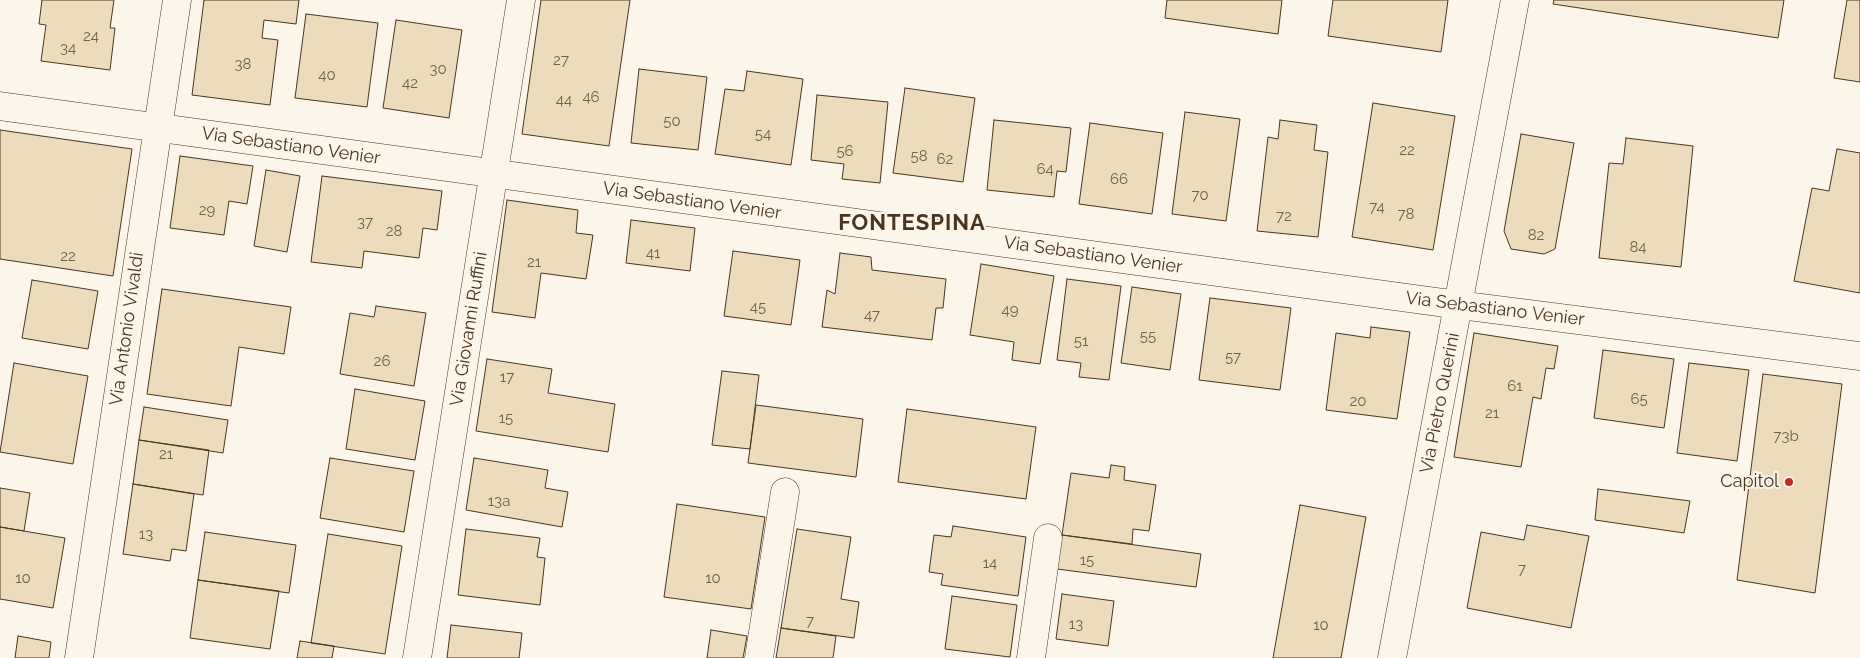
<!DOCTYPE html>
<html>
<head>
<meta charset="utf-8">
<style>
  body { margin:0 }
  canvas { display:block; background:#fbf6e9 }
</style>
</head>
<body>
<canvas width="1860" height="658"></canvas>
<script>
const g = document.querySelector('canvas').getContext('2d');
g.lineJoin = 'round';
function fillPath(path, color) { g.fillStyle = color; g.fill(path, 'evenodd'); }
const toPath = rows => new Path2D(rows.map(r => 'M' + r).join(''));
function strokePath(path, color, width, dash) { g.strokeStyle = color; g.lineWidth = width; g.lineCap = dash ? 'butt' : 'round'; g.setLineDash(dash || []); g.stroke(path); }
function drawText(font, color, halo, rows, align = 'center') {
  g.font = font + ' Raleway,sans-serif'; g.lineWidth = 4; g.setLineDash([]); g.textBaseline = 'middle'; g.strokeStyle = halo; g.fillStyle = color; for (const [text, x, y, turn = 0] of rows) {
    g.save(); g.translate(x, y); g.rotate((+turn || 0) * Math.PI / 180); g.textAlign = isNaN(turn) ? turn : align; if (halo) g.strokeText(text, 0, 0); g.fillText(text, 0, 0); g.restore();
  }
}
const building = toPath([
  [42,0,114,0,110,28,115,28,110,70,41,61,46,25,39,24,42,0],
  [204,0,299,0,296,24,264,20,262,38,278,40,270,105,192,95,204,0],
  [541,0,630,0,609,146,522,134,541,0],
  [1167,0,1282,0,1278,34,1165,18,1167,0],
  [1333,0,1448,0,1441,52,1328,36,1333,0],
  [1554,0,1784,0,1778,38,1553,4,1554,0],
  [1847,0,1860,0,1860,82,1834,78,1847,0],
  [306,14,378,23,367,107,295,98,306,14],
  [396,20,462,30,449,118,383,108,396,20],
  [639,69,707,77,698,150,631,143,639,69],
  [747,71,803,79,791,165,715,154,725,89,744,91,747,71],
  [905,88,975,98,963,182,893,173,905,88],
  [817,95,888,102,880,183,842,179,844,164,811,160,817,95],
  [1373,103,1455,116,1433,250,1352,237,1373,103],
  [1185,112,1240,119,1226,221,1172,214,1185,112],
  [994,120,1071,128,1066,172,1057,171,1054,197,987,190,994,120],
  [1280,120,1317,125,1314,150,1328,152,1318,237,1257,231,1268,137,1278,139,1280,120],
  [1090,123,1163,133,1152,214,1079,204,1090,123],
  [0,130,132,149,113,276,0,259,0,130],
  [1521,134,1574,143,1555,249,1544,254,1511,249,1504,231,1521,134],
  [1626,138,1693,146,1681,267,1599,258,1609,163,1623,164,1626,138],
  [1837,149,1860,153,1860,293,1794,281,1812,188,1829,191,1837,149],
  [180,156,253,166,247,204,229,201,224,235,170,228,180,156],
  [266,170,300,176,287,252,254,246,266,170],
  [322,176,442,191,437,230,423,228,419,258,364,251,362,268,311,262,322,176],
  [507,200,578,210,576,233,593,235,586,279,541,273,535,318,492,312,507,200],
  [631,220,695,228,690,271,626,263,631,220],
  [733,251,800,260,791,325,724,316,733,251],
  [840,253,871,257,872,270,946,279,943,308,936,308,932,340,822,327,827,290,835,294,840,253],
  [981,264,1054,276,1040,364,1012,360,1014,342,970,335,981,264],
  [1067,279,1121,286,1109,380,1079,377,1081,363,1057,360,1067,279],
  [32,280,98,291,88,349,22,338,32,280],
  [1132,287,1181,294,1170,370,1121,363,1132,287],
  [162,289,291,307,284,354,239,347,231,406,147,394,162,289],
  [1210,298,1291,308,1280,390,1199,380,1210,298],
  [376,306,426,313,414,386,340,374,350,313,374,317,376,306],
  [1371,327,1410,332,1397,419,1326,410,1336,333,1370,338,1371,327],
  [1474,333,1558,346,1554,369,1546,368,1541,399,1533,397,1521,467,1454,457,1474,333],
  [1603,350,1674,359,1664,428,1594,418,1603,350],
  [487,359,552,369,548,393,615,404,608,452,476,431,487,359],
  [14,363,88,376,73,464,0,452,14,363],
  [1689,363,1749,370,1737,461,1677,453,1689,363],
  [722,371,759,375,750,449,712,445,722,371],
  [1763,374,1842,384,1815,593,1737,580,1763,374],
  [355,389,425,401,415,460,346,449,355,389],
  [756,405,863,419,856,477,748,463,756,405],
  [144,407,228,420,223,453,139,440,144,407],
  [907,409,1036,427,1026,499,898,482,907,409],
  [139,440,209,450,203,495,133,484,139,440],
  [330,458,414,471,404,532,320,518,330,458],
  [474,458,548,470,545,488,568,492,562,527,466,510,474,458],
  [1111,465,1125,467,1124,480,1156,485,1149,531,1133,529,1132,544,1062,535,1071,473,1109,478,1111,465],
  [133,484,194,494,186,551,172,549,170,561,123,554,133,484],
  [0,488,30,493,24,531,0,527,0,488],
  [1598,489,1690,501,1684,533,1595,520,1598,489],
  [677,504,765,517,751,609,664,597,677,504],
  [1300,505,1366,517,1341,658,1273,658,1300,505],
  [1527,525,1589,536,1571,628,1467,608,1481,532,1524,540,1527,525],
  [953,526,1026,537,1018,596,941,585,943,574,929,572,934,535,951,537,953,526],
  [0,527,65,538,53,608,0,599,0,527],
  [466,529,540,538,537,557,545,558,540,605,458,595,466,529],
  [797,529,851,537,841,599,859,602,854,638,781,628,797,529],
  [205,532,296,545,289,593,198,580,205,532],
  [328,534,402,546,385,654,311,643,328,534],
  [1062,535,1201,554,1196,587,1057,569,1062,535],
  [198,580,279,591,270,649,190,638,198,580],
  [1062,594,1114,601,1108,646,1056,639,1062,594],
  [952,596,1017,605,1010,657,945,649,952,596],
  [451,625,522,633,519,658,447,658,451,625],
  [781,628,836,636,833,658,776,658,781,628],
  [711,630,747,636,743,658,707,658,711,630],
  [18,636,51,642,49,658,15,658,18,636],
  [300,641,334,646,332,658,297,658,300,641]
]);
fillPath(building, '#ecdcbc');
strokePath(building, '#4a3520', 1);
const street = toPath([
  [0,106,1459,305,1860,356],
  [79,658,177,0],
  [417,658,521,0],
  [759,658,785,492],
  [1031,658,1048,538],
  [1392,658,1515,0]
]);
strokePath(street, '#4a3520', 29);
strokePath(street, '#fbf6e9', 28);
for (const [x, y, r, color] of [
  [1789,482,5,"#c62828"]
]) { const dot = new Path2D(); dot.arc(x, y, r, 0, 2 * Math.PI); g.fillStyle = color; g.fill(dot); strokePath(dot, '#fbf6e9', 2); }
drawText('15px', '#725f47', null, [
  ["24",91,36],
  ["34",68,48],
  ["27",561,60],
  ["38",243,64],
  ["30",438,69],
  ["40",327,75],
  ["42",410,83],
  ["46",591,97],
  ["44",564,100],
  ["50",672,121],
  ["54",763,134],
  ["22",1407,150],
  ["56",845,151],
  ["58",919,156],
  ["62",945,159],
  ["64",1045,169],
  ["66",1119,179],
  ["70",1200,195],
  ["74",1377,207],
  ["29",207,210],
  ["78",1406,214],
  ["72",1284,216],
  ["37",365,222],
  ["28",394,231],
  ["82",1536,235],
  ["84",1638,247],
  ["41",653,253],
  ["22",68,256],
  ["21",534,262],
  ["45",758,307],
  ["49",1010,310],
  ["47",872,315],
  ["55",1148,336],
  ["51",1081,341],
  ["57",1233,357],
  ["26",382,361],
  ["17",507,377],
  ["61",1515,386],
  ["65",1639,399],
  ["20",1358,401],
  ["21",1492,413],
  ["15",506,418],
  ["73b",1786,436],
  ["21",166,454],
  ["13a",499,501],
  ["13",146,534],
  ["15",1087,560],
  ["14",990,563],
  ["7",1522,569],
  ["10",23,578],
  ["10",713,578],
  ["7",810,621],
  ["13",1076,624],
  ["10",1321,625]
]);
drawText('18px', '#4a3520', '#fbf6e9', [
  ["Via Sebastiano Venier",291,146,8],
  ["Via Sebastiano Venier",692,201,8],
  ["Via Sebastiano Venier",1093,255,8],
  ["Via Sebastiano Venier",1495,309,7],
  ["Via Antonio Vivaldi",127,329,-82],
  ["Via Giovanni Ruffini",469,329,-81],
  ["Via Pietro Querini",1440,403,-79]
]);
drawText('18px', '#4a3520', '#fbf6e9', [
  ["Capitol",1779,482]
], 'right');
g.letterSpacing = '1px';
drawText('bold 22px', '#4a3520', '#fbf6e9', [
  ["FONTESPINA",912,223]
]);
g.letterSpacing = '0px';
</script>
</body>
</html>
